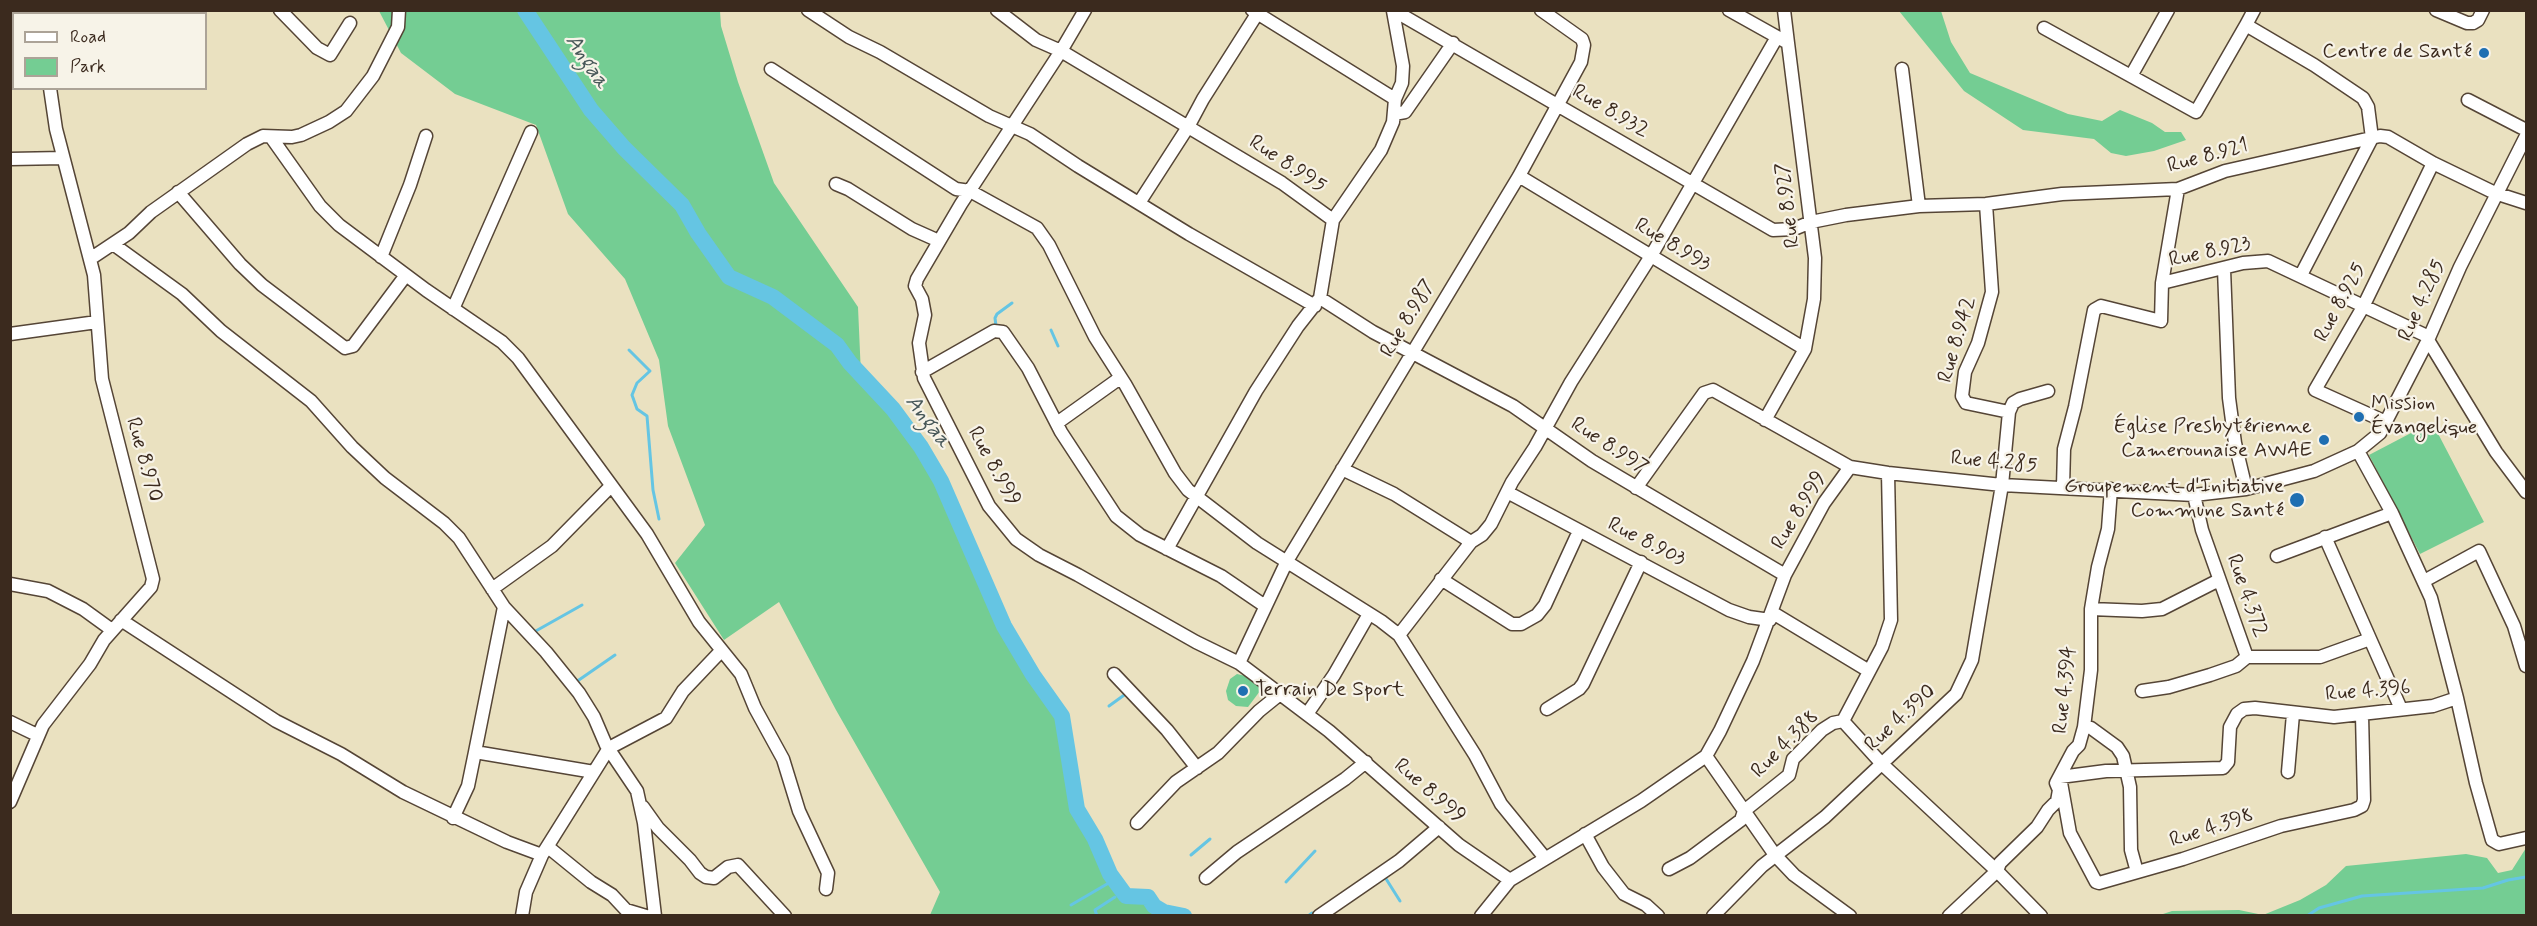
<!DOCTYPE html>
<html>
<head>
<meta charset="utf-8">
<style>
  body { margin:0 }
  #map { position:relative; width:2537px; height:926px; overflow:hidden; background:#eae1c0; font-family:Mynerve,sans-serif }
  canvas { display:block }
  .frame { position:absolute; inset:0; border:12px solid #3b2a1e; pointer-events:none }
  .legend { position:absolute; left:12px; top:12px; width:195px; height:78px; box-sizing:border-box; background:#f7f3e8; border:2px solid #aca397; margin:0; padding:8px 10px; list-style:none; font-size:18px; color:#3b2a1e }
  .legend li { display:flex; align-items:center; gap:12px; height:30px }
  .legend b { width:30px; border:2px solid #aca397 }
</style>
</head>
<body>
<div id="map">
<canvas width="2537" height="926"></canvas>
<div class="frame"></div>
<ul class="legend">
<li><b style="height:8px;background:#fff"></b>Road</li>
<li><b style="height:16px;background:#74cd93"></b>Park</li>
</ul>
</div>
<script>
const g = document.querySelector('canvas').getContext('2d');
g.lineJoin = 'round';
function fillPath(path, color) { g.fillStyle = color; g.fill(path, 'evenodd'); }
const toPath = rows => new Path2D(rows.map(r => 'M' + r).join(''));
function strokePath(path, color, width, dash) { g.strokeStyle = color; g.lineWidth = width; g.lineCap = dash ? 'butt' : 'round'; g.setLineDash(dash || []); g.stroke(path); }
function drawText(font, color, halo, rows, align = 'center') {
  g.font = font + ' Mynerve,sans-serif'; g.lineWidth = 4.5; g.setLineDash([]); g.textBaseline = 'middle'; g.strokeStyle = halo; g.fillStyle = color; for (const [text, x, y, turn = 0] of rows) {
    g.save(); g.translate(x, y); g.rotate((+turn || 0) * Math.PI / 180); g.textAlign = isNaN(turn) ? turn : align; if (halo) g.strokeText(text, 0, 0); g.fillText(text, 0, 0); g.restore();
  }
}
fillPath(toPath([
  [379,11,720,11,721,26,738,82,774,183,858,307,861,375,893,409,921,447,941,481,1003,626,1033,675,1062,716,1075,804,1080,816,1089,827,1110,874,1123,893,1126,896,1148,897,1154,906,1164,912,1184,915,930,915,940,892,836,710,779,602,724,640,675,563,705,525,668,426,659,360,625,279,568,214,536,125,455,94,401,53],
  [1899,11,1941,11,1951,42,1970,73,2068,114,2102,121,2120,110,2152,123,2165,132,2181,132,2186,140,2154,151,2126,156,2111,153,2094,139,2023,130,1964,91],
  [2432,422,2484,522,2420,554,2369,455],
  [1237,674,1250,677,1265,688,1260,691,1248,707,1236,706,1228,700,1226,691,1230,679],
  [2526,848,2526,915,2160,915,2172,911,2239,910,2263,915,2300,900,2326,885,2346,866,2466,854,2487,858,2498,873,2512,870]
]), '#74cd93');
strokePath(toPath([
  [996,326,995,318,997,314,1012,303],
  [1051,330,1058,346],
  [629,350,650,371,637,383,632,395,637,409,647,416,653,490,659,519],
  [534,632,582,605],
  [576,682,615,655],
  [1109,706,1127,693],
  [1191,855,1210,839],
  [1383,874,1400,901],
  [1286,882,1315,851],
  [1071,905,1107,884],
  [1097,916,1095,910,1115,897],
  [1308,916,1312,913],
  [2307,916,2319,908,2362,896,2483,888,2508,880,2526,877]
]), '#65c5e3', 3);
strokePath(toPath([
  [525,10,591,110,624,148,682,205,698,233,729,277,773,297,837,345,850,363,893,409,921,447,941,481,1004,626,1033,675,1062,716,1077,809,1095,839,1110,874,1126,896,1148,897,1154,906,1164,912,1184,916]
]), '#65c5e3', 16);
const minor = toPath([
  [45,10,51,14],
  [280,10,317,48,330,55,350,23],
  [808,10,849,37,880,52,989,116,1030,134,1078,166,1189,234,1315,306],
  [997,10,1036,40,1061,51,961,204,917,279,915,286,922,299,925,315,919,343,924,378,989,506,1016,539,1039,555,1078,575,1196,642,1239,663,1329,731,1459,845,1510,880,1641,801,1706,756,1720,731,1753,661,1785,575,1824,503,1850,467],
  [1085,10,1061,51,1282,183,1333,220,1381,150,1393,122,1395,99,1402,83,1403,66,1393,11],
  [1252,10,1395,99],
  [1393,10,1773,230,1794,229,1811,222,1846,215,1919,206,1986,204,2062,194,2178,189,2225,171,2380,136,2388,137,2433,163,2495,193,2526,203],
  [1729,10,1788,43,1815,258,1814,299,1805,349,1765,420],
  [1784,10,1788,43],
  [2254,10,2246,25,2314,65,2363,98,2368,107,2372,138,2301,275],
  [2436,10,2467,23,2473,23,2478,20,2483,10],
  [2044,28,2196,112,2246,25],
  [771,69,956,189,970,191,1037,228,1049,245,1095,337,1125,384,1175,473,1188,490,1257,543,1381,621,1399,635,1471,542,1482,535,1491,524,1512,482,1535,447,1571,382,1651,256,1777,37],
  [1902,69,1919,206],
  [2131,76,2168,10],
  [2468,100,2526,130],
  [1394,114,1405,112,1453,43],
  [271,137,320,206,339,225,426,290,502,342,518,358,647,534,699,622,741,674,755,708,783,759,799,811,828,873,826,889],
  [10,159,63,158],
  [1519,176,1805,349],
  [836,184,848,189,912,229,939,241],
  [178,192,240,264,262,285,345,348,353,346,406,275],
  [1139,203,1188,127,1203,99,1257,14],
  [113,244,182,294,221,331,311,401,352,447,385,478,444,523,459,538,504,607,546,652,579,693,594,717,606,745,637,791,644,823,655,916],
  [381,257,410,185,426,136],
  [90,259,129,233,151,212,247,144,263,136,292,137,301,135,329,122,346,111,373,76,398,27,399,10],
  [2224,269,2229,398,2235,443,2246,489],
  [2162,283,2243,263,2268,261,2429,337],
  [1320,298,1373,332,1513,406,1592,461,1785,575],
  [453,309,531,132],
  [10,334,97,322],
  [2428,340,2496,452,2526,492],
  [922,372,994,331,1003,332,1028,368,1061,432,1116,516,1140,535,1221,576,1265,606],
  [2009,412,2013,403,2020,399,2048,391],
  [2386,422,2315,390,2363,307,2433,163],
  [1057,423,1120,378],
  [2358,451,2392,513,2431,598,2457,698,2433,706,2334,717,2255,708,2244,709,2237,714,2230,727,2228,762,2223,768,2106,771,2060,777,2070,833,2096,882,2099,883,2183,859,2281,826,2354,810,2362,806,2364,800,2362,715],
  [1342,469,1394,494,1471,542],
  [2063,487,2064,449,2075,407,2094,310,2101,306,2161,321,2162,283,2178,189],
  [1636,488,1704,393,1713,390,1850,467,1888,473,2002,485,2194,495,2246,489,2314,471,2358,451,2380,433,2428,340,2460,267,2526,136],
  [1507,492,1729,610,1749,617,1770,620],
  [2194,495,2202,530,2247,657,2320,657,2370,639],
  [2325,537,2401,709],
  [1167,549,1256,391,1298,326,1320,298,1333,220],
  [2277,556,2392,513],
  [1441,579,1512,624,1521,624,1537,615,1545,605,1579,531],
  [2424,581,2479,551,2514,626,2526,666],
  [10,584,48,591,83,609,112,630],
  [492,589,552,546,611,486],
  [2091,609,2142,611,2162,609,2219,580],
  [1773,613,1869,671],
  [121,620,276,721,341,754,403,792,507,842,542,855,609,748,666,718,683,691,721,651],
  [1399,635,1475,755,1501,804,1545,858],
  [1239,663,1287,561,1519,176,1581,62,1584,45,1582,39,1541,10],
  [1114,674,1167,730,1197,768],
  [2142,691,2169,687,2210,675,2236,666,2247,657],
  [2457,698,2476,783,2492,840,2499,844,2526,838],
  [1547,709,1579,689,1583,684,1641,562],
  [1307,714,1334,675,1369,614],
  [1843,721,1882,764,1997,871,2041,916],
  [10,722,37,735],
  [2084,727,2091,728,2117,747,2123,756,2130,787,2131,850,2137,872],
  [475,752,504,607],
  [1706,756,1775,855,1794,875,1850,916],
  [2288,772,2293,714],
  [10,802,43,725,90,664,104,640,151,587,153,579,102,379,94,275,56,129,50,88],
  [643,807,658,828,690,860,700,873,706,877,714,878,728,867,738,865,785,916],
  [453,818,468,786,475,752,594,772],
  [1137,823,1176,782,1218,753,1259,711,1280,694],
  [1585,834,1603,867,1624,894,1646,905,1658,916],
  [548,847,591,882,612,895,626,910,646,916],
  [1669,869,1690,858,1741,820,1744,811,1789,775,1793,759,1822,730,1833,723,1843,721,1882,647,1891,620,1888,473],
  [1206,878,1237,852,1345,779,1366,762],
  [522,916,526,892,542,855],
  [1319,916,1399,861,1439,827],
  [1481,916,1510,880],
  [1713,916,1762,866,1825,817,1956,694,1972,660,2002,485,2009,412,1966,403,1962,396,1965,372,1978,343,1992,292,1986,204],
  [1949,916,1997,871,2000,863,2037,827,2048,810,2057,801,2059,790,2056,783,2073,751,2079,745,2084,727,2091,670,2091,609,2098,567,2108,529,2111,489]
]);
strokePath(minor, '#554536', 15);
strokePath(minor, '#fff', 12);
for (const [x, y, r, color] of [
  [2484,53,6,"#1f6fb2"],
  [2359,417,6,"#1f6fb2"],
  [2324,440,6,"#1f6fb2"],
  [2297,500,8,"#1f6fb2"],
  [1243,691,6,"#1f6fb2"]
]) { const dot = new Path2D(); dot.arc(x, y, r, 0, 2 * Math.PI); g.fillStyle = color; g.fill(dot); strokePath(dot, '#f7f3e8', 2); }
drawText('21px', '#3b2a1e', '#f7f3e8', [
  ["Centre de Santé",2472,53],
  ["Mission",2371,405,"left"],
  ["Évangelique",2371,429,"left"],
  ["Église Presbytérienne",2312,428],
  ["Camerounaise AWAE",2312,452],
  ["Groupement d'Initiative",2284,488],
  ["Commune Santé",2284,512],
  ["Terrain De Sport",1255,691,"left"]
], 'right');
drawText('21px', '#3b2a1e', '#f7f3e8', [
  ["Rue 8.932",1610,112,30],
  ["Rue 8.921",2208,157,-15],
  ["Rue 8.995",1287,165,33],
  ["Rue 8.927",1789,205,-97],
  ["Rue 8.993",1672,246,31],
  ["Rue 8.923",2210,253,-12],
  ["Rue 4.285",2423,301,-66],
  ["Rue 8.925",2341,303,-62],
  ["Rue 8.987",1409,319,-59],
  ["Rue 8.942",1958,340,-74],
  ["Rue 8.997",1609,447,33],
  ["Rue 8.970",143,460,74],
  ["Rue 4.285",1994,463,5],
  ["Rue 8.999",993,467,61],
  ["Rue 8.999",1800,511,-59],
  ["Rue 8.903",1646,543,27],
  ["Rue 4.372",2246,596,70],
  ["Rue 4.394",2066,690,-84],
  ["Rue 4.396",2368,692,-5],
  ["Rue 4.390",1901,719,-43],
  ["Rue 4.388",1786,745,-45],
  ["Rue 8.999",1429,792,41],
  ["Rue 4.398",2212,829,-18]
]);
drawText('italic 22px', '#485859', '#f7f3e8', [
  ["Angaa",586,62,56],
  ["Angaa",927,422,53]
]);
</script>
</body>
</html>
